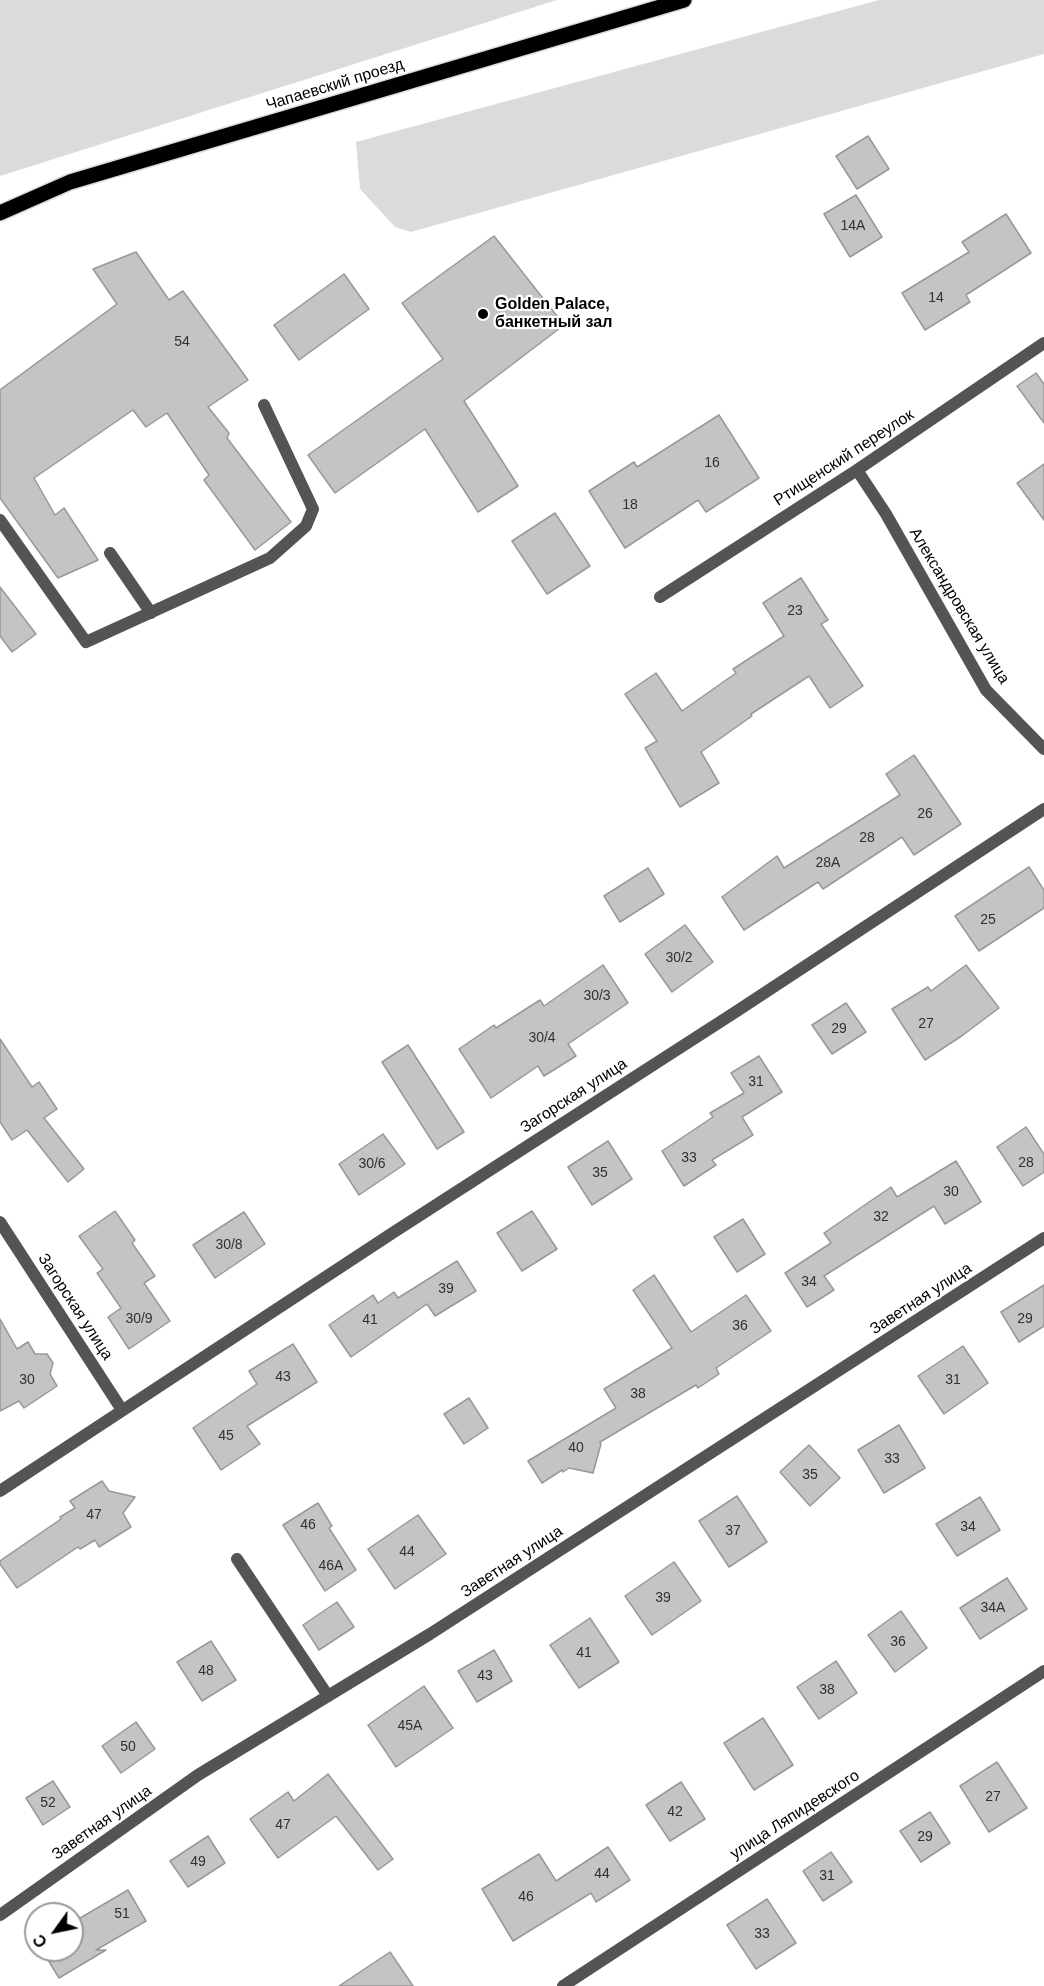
<!DOCTYPE html>
<html>
<head>
<meta charset="utf-8">
<style>
  body { margin:0 }
  #map { position:relative; width:1044px; height:1986px; overflow:hidden; background:#fff; font-family:Arial,sans-serif }
  canvas { display:block }
  .north { position:absolute; left:24px; top:1902px; width:60px; height:60px; box-sizing:border-box; background:#fff; border:2px solid #999; border-radius:50%; rotate:237deg; font-size:16px; font-weight:700; line-height:24px; text-align:center; color:#000 }
  .north::after { content:''; display:block; margin:auto; width:21px; height:27px; background:#000; clip-path:polygon(50% 0,100% 100%,50% 72%,0 100%) }
</style>
</head>
<body>
<div id="map">
<canvas width="1044" height="1986"></canvas>
<div class="north">С</div>
</div>
<script>
const g = document.querySelector('canvas').getContext('2d');
g.lineJoin = 'round';
function fillPath(path, color) { g.fillStyle = color; g.fill(path, 'evenodd'); }
const toPath = rows => new Path2D(rows.map(r => 'M' + r).join(''));
function strokePath(path, color, width, dash) { g.strokeStyle = color; g.lineWidth = width; g.lineCap = dash ? 'butt' : 'round'; g.setLineDash(dash || []); g.stroke(path); }
function drawText(font, color, halo, rows, align = 'center') {
  g.font = font + ' Arial,sans-serif'; g.lineWidth = 4.5; g.setLineDash([]); g.textBaseline = 'middle'; g.strokeStyle = halo; g.fillStyle = color; for (const [text, x, y, turn = 0] of rows) {
    g.save(); g.translate(x, y); g.rotate((+turn || 0) * Math.PI / 180); g.textAlign = isNaN(turn) ? turn : align; if (halo) g.strokeText(text, 0, 0); g.fillText(text, 0, 0); g.restore();
  }
}
fillPath(toPath([
  [0,0,557,0,0,176],
  [879,0,1044,0,1044,54,411,232,395,227,360,189,356,142]
]), '#dbdbdb');
const building = toPath([
  [868,136,889,169,857,189,836,156,868,136],
  [856,195,882,237,850,257,824,214,856,195],
  [1006,214,1031,253,966,295,970,302,925,330,902,293,969,252,962,242,1006,214],
  [494,236,564,325,464,401,518,486,478,512,425,429,335,493,308,455,443,359,402,303,494,236],
  [136,252,169,300,183,291,248,380,208,407,229,433,227,438,291,522,255,550,204,480,209,475,167,413,146,427,133,410,34,478,55,515,64,508,98,560,58,578,0,498,0,390,117,304,93,269,136,252],
  [344,274,369,309,299,360,274,325,344,274],
  [1036,373,1044,384,1044,423,1017,386,1036,373],
  [719,415,759,478,706,512,698,500,625,548,589,491,634,462,637,467,719,415],
  [1044,464,1044,520,1017,483,1044,464],
  [555,513,590,566,547,594,512,541,555,513],
  [801,578,828,620,821,624,863,686,830,708,809,676,751,714,752,716,701,752,719,783,680,807,645,748,657,741,625,694,656,673,682,711,736,673,733,669,784,636,763,603,801,578],
  [0,587,36,634,12,652,0,636,0,587],
  [914,755,961,824,914,855,902,837,823,889,818,882,744,930,722,897,777,856,784,868,900,795,886,774,914,755],
  [1029,867,1044,890,1044,908,979,951,955,916,1029,867],
  [648,868,664,894,620,922,604,896,648,868],
  [685,925,713,962,672,992,645,954,685,925],
  [603,965,628,1003,568,1044,576,1056,544,1076,538,1066,491,1098,459,1049,494,1025,496,1028,540,1000,544,1006,603,965],
  [966,965,999,1008,963,1035,925,1060,892,1009,928,987,931,991,966,965],
  [846,1003,866,1032,832,1054,812,1025,846,1003],
  [0,1039,32,1087,39,1082,57,1109,44,1118,84,1169,68,1182,27,1130,12,1140,0,1122,0,1039],
  [408,1045,464,1132,437,1149,382,1062,408,1045],
  [759,1056,782,1092,742,1117,753,1135,712,1160,716,1165,684,1186,662,1151,713,1117,710,1113,744,1093,731,1073,759,1056],
  [1026,1127,1044,1154,1044,1172,1023,1186,997,1147,1026,1127],
  [383,1134,405,1164,359,1195,339,1164,383,1134],
  [608,1141,632,1179,592,1205,568,1167,608,1141],
  [956,1161,981,1202,945,1224,934,1206,824,1276,834,1290,807,1307,785,1273,831,1243,824,1233,891,1187,897,1197,956,1161],
  [115,1211,135,1240,132,1243,155,1276,144,1283,170,1321,129,1349,108,1317,121,1308,97,1273,103,1269,79,1236,115,1211],
  [532,1211,557,1249,522,1271,497,1233,532,1211],
  [244,1212,265,1244,215,1278,193,1245,244,1212],
  [743,1219,765,1254,737,1272,714,1237,743,1219],
  [457,1261,476,1291,435,1316,427,1304,351,1357,329,1325,373,1295,378,1303,394,1292,398,1298,457,1261],
  [654,1275,691,1332,746,1295,771,1331,716,1368,719,1374,698,1388,696,1385,600,1442,601,1444,593,1473,569,1468,563,1472,562,1470,542,1483,528,1461,616,1408,604,1389,672,1348,633,1290,654,1275],
  [1044,1285,1044,1326,1019,1342,1001,1312,1044,1285],
  [0,1319,17,1349,28,1342,35,1354,47,1354,53,1363,50,1374,57,1386,24,1408,19,1401,0,1411,0,1319],
  [293,1344,317,1382,247,1426,260,1444,221,1470,193,1428,257,1384,249,1371,293,1344],
  [963,1346,988,1383,944,1414,918,1376,963,1346],
  [469,1398,488,1428,464,1444,444,1414,469,1398],
  [899,1425,925,1468,884,1493,858,1450,899,1425],
  [809,1445,840,1478,810,1506,780,1472,809,1445],
  [102,1481,109,1491,135,1497,123,1513,131,1527,99,1547,95,1540,80,1549,78,1547,17,1588,0,1564,0,1561,61,1519,60,1517,75,1508,70,1501,102,1481],
  [737,1496,767,1542,729,1567,699,1521,737,1496],
  [980,1497,1000,1530,957,1556,936,1524,980,1497],
  [318,1503,332,1526,329,1528,356,1570,325,1591,283,1525,318,1503],
  [418,1515,446,1554,395,1589,368,1549,418,1515],
  [674,1562,701,1601,652,1635,625,1596,674,1562],
  [1007,1578,1027,1609,980,1639,960,1608,1007,1578],
  [337,1602,354,1627,319,1650,303,1625,337,1602],
  [901,1611,927,1648,895,1672,868,1635,901,1611],
  [590,1618,619,1662,579,1688,550,1645,590,1618],
  [211,1641,236,1680,202,1701,177,1662,211,1641],
  [494,1650,512,1681,477,1702,458,1671,494,1650],
  [836,1661,857,1693,819,1719,797,1687,836,1661],
  [424,1686,453,1728,396,1767,368,1725,424,1686],
  [763,1718,793,1765,754,1790,724,1743,763,1718],
  [136,1722,155,1749,121,1773,102,1746,136,1722],
  [997,1762,1027,1808,989,1832,960,1786,997,1762],
  [328,1774,393,1859,378,1870,336,1816,278,1858,250,1819,288,1792,294,1801,328,1774],
  [53,1781,70,1807,43,1825,26,1798,53,1781],
  [681,1782,705,1819,670,1841,646,1805,681,1782],
  [930,1812,950,1843,921,1862,900,1831,930,1812],
  [208,1836,225,1863,188,1887,170,1861,208,1836],
  [608,1847,630,1880,596,1902,591,1893,513,1941,482,1889,539,1854,556,1881,608,1847],
  [831,1852,852,1882,823,1901,803,1871,831,1852],
  [128,1890,146,1921,96,1950,106,1950,59,1978,42,1950,72,1950,72,1916,75,1921,128,1890],
  [767,1899,796,1943,756,1969,727,1925,767,1899],
  [390,1952,413,1986,339,1986,390,1952]
]);
fillPath(building, '#c4c4c4');
strokePath(building, '#989898', 1.5);
const primary = toPath([
  [0,213,70,182,684,0]
]);
strokePath(primary, '#dbdbdb', 18);
strokePath(toPath([
  [0,520,86,642,270,558,306,526,313,509,264,405],
  [110,553,151,613],
  [237,1559,328,1696]
]), '#545454', 12);
strokePath(toPath([
  [857,470,886,514,986,690,1044,749],
  [660,597,857,470,1044,343],
  [0,1222,122,1410],
  [0,1491,394,1232,737,1011,1044,809],
  [0,1915,198,1775,430,1634,1044,1238],
  [563,1986,1044,1671]
]), '#545454', 12);
strokePath(primary, '#000', 15);
for (const [x, y, r, color] of [
  [483,314,6,"#000"]
]) { const dot = new Path2D(); dot.arc(x, y, r, 0, 2 * Math.PI); g.fillStyle = color; g.fill(dot); strokePath(dot, '#fff', 2); }
drawText('14px', '#313131', null, [
  ["14А",853,226],
  ["14",936,298],
  ["54",182,342],
  ["16",712,463],
  ["18",630,505],
  ["23",795,611],
  ["26",925,814],
  ["28",867,838],
  ["28А",828,863],
  ["25",988,920],
  ["30/2",679,958],
  ["30/3",597,996],
  ["27",926,1024],
  ["29",839,1029],
  ["30/4",542,1038],
  ["31",756,1082],
  ["33",689,1158],
  ["28",1026,1163],
  ["30/6",372,1164],
  ["35",600,1173],
  ["30",951,1192],
  ["32",881,1217],
  ["30/8",229,1245],
  ["34",809,1282],
  ["39",446,1289],
  ["30/9",139,1319],
  ["29",1025,1319],
  ["41",370,1320],
  ["36",740,1326],
  ["43",283,1377],
  ["30",27,1380],
  ["31",953,1380],
  ["38",638,1394],
  ["45",226,1436],
  ["40",576,1448],
  ["33",892,1459],
  ["35",810,1475],
  ["47",94,1515],
  ["46",308,1525],
  ["34",968,1527],
  ["37",733,1531],
  ["44",407,1552],
  ["46А",331,1566],
  ["39",663,1598],
  ["34А",993,1608],
  ["36",898,1642],
  ["41",584,1653],
  ["48",206,1671],
  ["43",485,1676],
  ["38",827,1690],
  ["45А",410,1726],
  ["50",128,1747],
  ["27",993,1797],
  ["52",48,1803],
  ["42",675,1812],
  ["47",283,1825],
  ["29",925,1837],
  ["49",198,1862],
  ["44",602,1874],
  ["31",827,1876],
  ["46",526,1897],
  ["51",122,1914],
  ["33",762,1934]
]);
drawText('16px', '#000', '#fff', [
  ["Чапаевский проезд",335,85,-17],
  ["Ртищенский переулок",844,458,-33],
  ["Александровская улица",959,606,59],
  ["Загорская улица",574,1096,-33],
  ["Заветная улица",921,1299,-33],
  ["Загорская улица",75,1307,57],
  ["Заветная улица",512,1562,-33],
  ["улица Ляпидевского",795,1815,-33],
  ["Заветная улица",102,1823,-35]
]);
drawText('bold 16px', '#000', '#fff', [
  ["Golden Palace,",495,305],
  ["банкетный зал",495,323]
], 'left');
</script>
</body>
</html>
